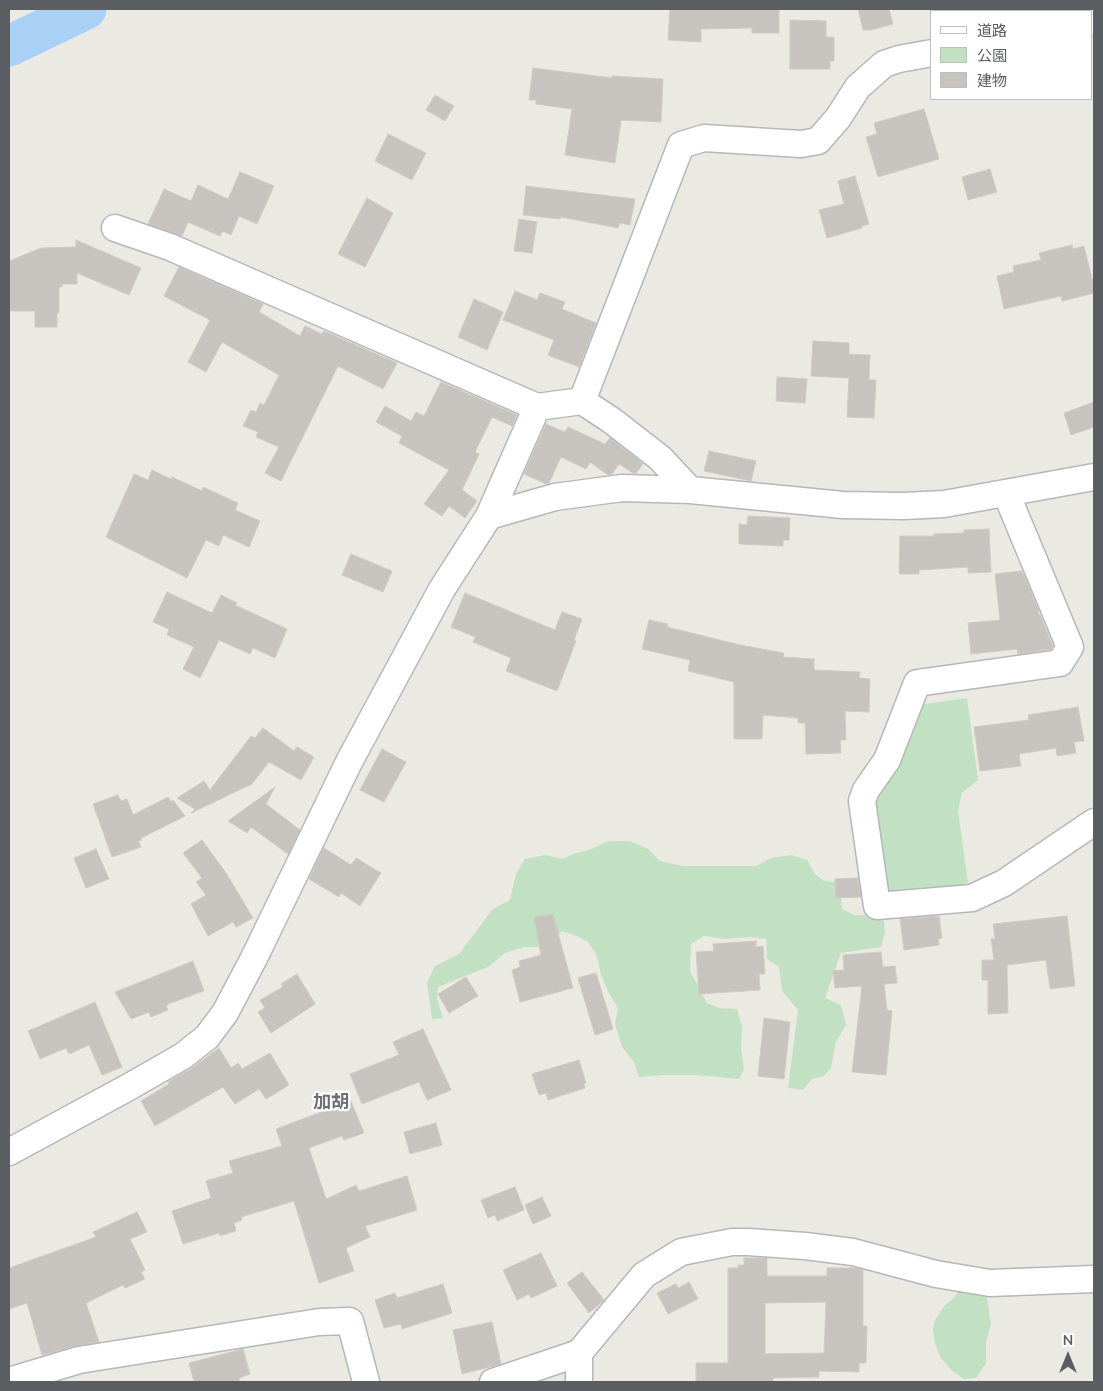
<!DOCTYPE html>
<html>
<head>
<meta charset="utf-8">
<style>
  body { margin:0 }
  #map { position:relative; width:1103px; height:1391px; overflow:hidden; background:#ebeae2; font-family:"Nunito Sans","Noto Sans JP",sans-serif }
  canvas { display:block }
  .frame { position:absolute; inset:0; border:10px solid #5a5d61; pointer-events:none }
  .legend { position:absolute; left:930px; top:10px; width:162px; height:90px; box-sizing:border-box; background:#fff; border:1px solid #bdbec0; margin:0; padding:6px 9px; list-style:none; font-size:15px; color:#5a5d61 }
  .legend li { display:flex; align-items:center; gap:10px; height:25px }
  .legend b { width:25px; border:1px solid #bdbec0 }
  .north { position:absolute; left:1043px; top:1331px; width:50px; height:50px; -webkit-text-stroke:4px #fff; paint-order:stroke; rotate:0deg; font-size:14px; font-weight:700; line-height:20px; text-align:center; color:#5a5d61 }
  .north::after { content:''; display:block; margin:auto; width:18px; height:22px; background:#5a5d61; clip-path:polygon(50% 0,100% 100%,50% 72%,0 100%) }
</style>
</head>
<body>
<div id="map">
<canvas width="1103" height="1391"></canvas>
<div class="frame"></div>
<ul class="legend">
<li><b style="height:6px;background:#fff"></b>道路</li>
<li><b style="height:14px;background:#c1e1c2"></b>公園</li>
<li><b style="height:14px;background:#c7c4bf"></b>建物</li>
</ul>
<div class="north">N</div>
</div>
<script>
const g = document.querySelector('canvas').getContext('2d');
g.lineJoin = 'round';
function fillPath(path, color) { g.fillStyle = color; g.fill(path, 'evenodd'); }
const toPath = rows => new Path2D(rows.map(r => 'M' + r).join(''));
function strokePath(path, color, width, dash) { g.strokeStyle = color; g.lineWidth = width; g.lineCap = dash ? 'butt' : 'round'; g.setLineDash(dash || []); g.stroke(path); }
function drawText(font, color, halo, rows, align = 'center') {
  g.font = font + ' "Nunito Sans","Noto Sans JP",sans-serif'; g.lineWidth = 4.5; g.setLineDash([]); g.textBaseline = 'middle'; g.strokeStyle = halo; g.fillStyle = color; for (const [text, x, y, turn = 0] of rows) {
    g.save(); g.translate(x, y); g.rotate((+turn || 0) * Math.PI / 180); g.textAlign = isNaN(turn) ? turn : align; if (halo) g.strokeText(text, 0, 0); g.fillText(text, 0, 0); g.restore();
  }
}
fillPath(toPath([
  [967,698,978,780,962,793,958,810,968,883,899,894,889,890,885,880,874,797,918,705],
  [609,841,630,841,648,849,660,861,683,866,756,866,771,858,791,855,807,860,815,874,824,881,836,882,843,888,841,898,842,909,854,915,877,915,884,921,885,932,881,947,841,953,825,998,841,1005,846,1025,836,1042,831,1068,824,1076,812,1079,803,1090,788,1088,798,1010,782,991,779,967,767,959,766,939,751,937,725,939,704,936,691,944,690,971,707,1003,719,1008,737,1009,742,1026,741,1049,744,1069,739,1079,697,1075,663,1075,639,1077,634,1062,622,1047,615,1024,618,1008,609,993,601,975,597,956,588,942,579,937,562,931,548,947,524,947,505,953,488,967,438,987,437,999,443,1018,432,1019,427,983,435,966,459,954,493,909,510,900,516,874,525,859,545,855,563,859,573,854,589,850],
  [963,1284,986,1291,991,1324,986,1342,986,1363,976,1378,964,1379,951,1370,940,1357,935,1343,933,1329,935,1320,944,1306,954,1298]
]), '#c1e1c2');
strokePath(toPath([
  [9,46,86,9]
]), '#a8d1f5', 41);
const building = toPath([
  [670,9,779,9,779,33,752,33,752,28,701,29,701,42,668,40,670,9],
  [858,9,889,9,893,24,871,30,863,30,858,9],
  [790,20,826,21,826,37,834,37,834,61,830,61,830,69,790,69,790,20],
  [533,68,612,78,612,76,663,79,661,122,621,120,615,163,565,155,572,109,536,104,536,100,529,100,533,68],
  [435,95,454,106,445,121,426,110,435,95],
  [924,109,939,159,878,177,866,137,877,134,874,123,924,109],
  [388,134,426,153,412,180,375,161,388,134],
  [990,169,997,192,968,200,962,177,990,169],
  [240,172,274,186,257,224,239,216,231,235,223,231,220,236,188,222,182,236,148,224,164,189,191,201,198,185,228,199,240,172],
  [855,176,869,224,862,226,862,228,827,238,819,210,844,204,838,181,855,176],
  [526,186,635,199,630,225,620,223,618,228,561,217,560,219,523,215,526,186],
  [367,198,393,213,365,267,338,254,367,198],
  [519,219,537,222,532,253,514,251,519,219],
  [76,240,141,268,129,295,77,273,77,284,62,284,62,287,59,287,59,313,57,313,57,327,35,327,35,311,9,311,9,261,41,248,76,247,76,240],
  [1072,245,1073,249,1084,246,1094,287,1094,293,1062,301,1061,296,1004,309,997,276,1014,272,1013,266,1041,260,1039,253,1072,245],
  [179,267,263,304,259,312,300,336,305,326,322,334,324,331,397,363,383,389,338,366,281,481,265,473,279,447,256,437,258,432,243,426,251,410,256,412,260,403,264,405,279,375,222,342,206,372,188,362,210,320,164,296,179,267],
  [515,291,537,300,540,293,565,302,562,309,596,323,579,367,548,355,554,340,503,320,515,291],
  [474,299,503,312,487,350,458,337,474,299],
  [813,341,849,343,849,354,870,355,869,380,876,380,874,418,847,417,849,378,811,376,813,341],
  [777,377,807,379,805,403,776,401,777,377],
  [441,382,517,415,512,426,492,417,475,452,479,454,462,490,477,501,465,518,449,506,442,516,424,504,449,470,399,443,402,436,376,422,385,406,411,421,416,412,424,416,441,382],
  [1094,402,1094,427,1071,435,1064,413,1094,402],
  [546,424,565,432,568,427,605,444,610,438,643,464,636,473,633,473,619,464,612,474,608,475,590,462,586,469,561,457,549,483,546,484,524,474,546,424],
  [709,451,756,461,751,481,704,471,709,451],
  [152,470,171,479,172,477,202,491,203,487,238,503,235,510,260,521,249,547,223,535,219,546,206,540,187,578,106,537,134,474,148,480,152,470],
  [748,516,790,518,789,540,783,540,783,546,739,544,739,524,747,525,748,516],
  [989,529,991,572,968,573,968,567,919,570,919,574,899,574,900,536,934,536,934,534,964,533,964,530,989,529],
  [351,554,392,571,383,592,342,575,351,554],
  [1022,571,1038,609,1039,615,1040,615,1053,646,1051,649,1018,654,1017,649,971,654,968,623,1000,620,995,574,1022,571],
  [167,592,212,613,221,595,237,603,235,605,287,629,275,658,253,648,250,654,219,640,200,678,183,669,194,647,167,635,169,629,153,622,167,592],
  [465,593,555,630,562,612,582,619,574,640,576,641,557,691,506,671,511,658,473,642,475,637,451,627,465,593],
  [649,620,668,624,667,627,740,645,784,653,783,657,814,659,814,670,860,672,859,678,870,679,869,712,845,711,846,740,840,740,841,753,806,754,805,723,798,723,798,718,763,715,762,739,734,739,734,682,688,671,690,660,642,649,649,620],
  [1078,707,1084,741,1074,742,1076,753,1057,756,1056,748,1019,754,1021,766,980,771,974,727,1029,720,1028,715,1078,707],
  [263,728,294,751,297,747,314,757,301,780,269,762,252,784,191,813,195,809,177,798,204,781,210,790,251,736,255,738,263,728],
  [382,749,406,762,384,802,360,790,382,749],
  [275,787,266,804,300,830,288,854,251,827,247,833,228,821,275,787],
  [118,795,121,801,127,799,133,815,168,797,171,802,173,800,185,816,141,838,142,840,138,841,141,847,112,857,93,804,118,795],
  [202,840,226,873,253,918,236,927,233,922,208,936,191,904,206,895,196,882,202,878,183,853,202,840],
  [324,848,351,865,356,858,381,873,360,906,341,893,339,897,309,879,324,848],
  [96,849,109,879,86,888,74,858,96,849],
  [858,878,861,897,836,898,835,879,858,878],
  [553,914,573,988,520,1002,512,970,520,967,519,961,541,955,534,917,553,914],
  [939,916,942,938,938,939,939,945,904,950,900,919,939,916],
  [1067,916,1075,986,1050,989,1046,960,1007,965,1008,1013,988,1014,988,980,982,980,982,960,994,960,991,939,995,939,993,924,1067,916],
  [756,941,756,947,763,946,765,974,759,974,760,990,699,994,696,952,714,951,713,944,756,941],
  [881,952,883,967,895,966,897,983,884,984,887,1010,892,1011,886,1075,852,1072,862,986,835,988,833,971,844,970,843,955,881,952],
  [193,961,204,991,168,1004,166,1006,168,1010,151,1017,149,1012,131,1019,115,992,193,961],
  [596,973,613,1029,595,1035,578,978,596,973],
  [297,974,315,1004,271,1033,258,1012,265,1008,260,1000,283,987,281,984,297,974],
  [466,977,478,996,449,1013,438,994,466,977],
  [95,1002,122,1067,102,1075,89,1045,69,1054,66,1048,40,1059,28,1031,95,1002],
  [764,1018,790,1022,784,1079,758,1076,764,1018],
  [423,1029,451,1090,427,1100,419,1082,362,1104,350,1074,399,1055,393,1042,423,1029],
  [219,1048,231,1068,238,1063,242,1069,270,1053,289,1085,266,1099,259,1089,235,1104,223,1087,155,1126,141,1101,169,1084,168,1082,191,1069,219,1048],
  [579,1060,586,1083,584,1084,585,1088,548,1100,546,1093,539,1095,532,1074,579,1060],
  [351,1101,364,1133,344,1140,342,1136,309,1148,326,1199,356,1185,359,1191,407,1176,417,1210,365,1226,370,1237,346,1248,354,1271,319,1283,294,1201,241,1217,242,1220,234,1223,236,1231,220,1236,219,1233,183,1244,172,1211,211,1198,206,1181,233,1173,229,1161,282,1146,276,1129,351,1101],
  [436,1123,442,1145,410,1154,404,1132,436,1123],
  [515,1187,524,1210,497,1221,495,1215,488,1218,481,1200,515,1187],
  [542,1197,551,1216,533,1224,525,1205,542,1197],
  [137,1212,147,1232,130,1239,145,1270,141,1272,145,1279,125,1288,123,1285,86,1303,99,1342,75,1346,42,1355,27,1303,9,1309,9,1268,96,1237,93,1232,137,1212],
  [541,1253,557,1286,531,1298,529,1294,517,1300,503,1270,541,1253],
  [744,1258,767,1258,767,1276,827,1276,827,1268,855,1268,863,1270,863,1326,867,1326,866,1363,859,1363,859,1372,819,1371,819,1377,773,1378,773,1382,696,1382,696,1363,728,1363,728,1268,738,1268,738,1265,744,1265,744,1258],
  [826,1302,824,1353,765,1354,765,1303,826,1302],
  [582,1272,604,1300,589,1313,567,1283,582,1272],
  [689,1282,698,1299,668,1314,657,1293,676,1284,678,1288,689,1282],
  [443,1284,452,1313,402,1329,401,1324,384,1328,375,1300,395,1293,397,1298,443,1284],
  [492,1322,501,1364,462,1374,453,1330,492,1322],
  [243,1349,250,1374,239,1378,240,1382,194,1382,189,1363,243,1349]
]);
fillPath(building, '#c7c4bf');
strokePath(building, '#cfcbc1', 1);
const minor = toPath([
  [1092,22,1094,21],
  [115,228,170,247,537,407,582,401,611,420,660,458,690,490],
  [582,401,681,145,704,138,801,144,818,141,838,118,858,87,884,64,899,59,932,53],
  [1006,493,1070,647,1060,663,917,683,887,760,866,790,862,801,877,906,972,898,1004,883,1094,822],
  [489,516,537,407],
  [9,1152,127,1088,183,1056,207,1037,225,1013,254,958,349,762,442,589,489,516,555,497,622,488,690,490,843,505,904,506,944,504,1094,477],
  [579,1353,579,1382],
  [9,1381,79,1360,319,1322,350,1321,366,1382],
  [493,1382,579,1353,644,1275,681,1252,732,1242,748,1242,805,1246,853,1252,936,1274,990,1283,1094,1279]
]);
strokePath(minor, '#b4b7bb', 29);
strokePath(minor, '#fff', 26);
drawText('bold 18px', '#6b6f73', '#fff', [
  ["加胡",331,1104]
]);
</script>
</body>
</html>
